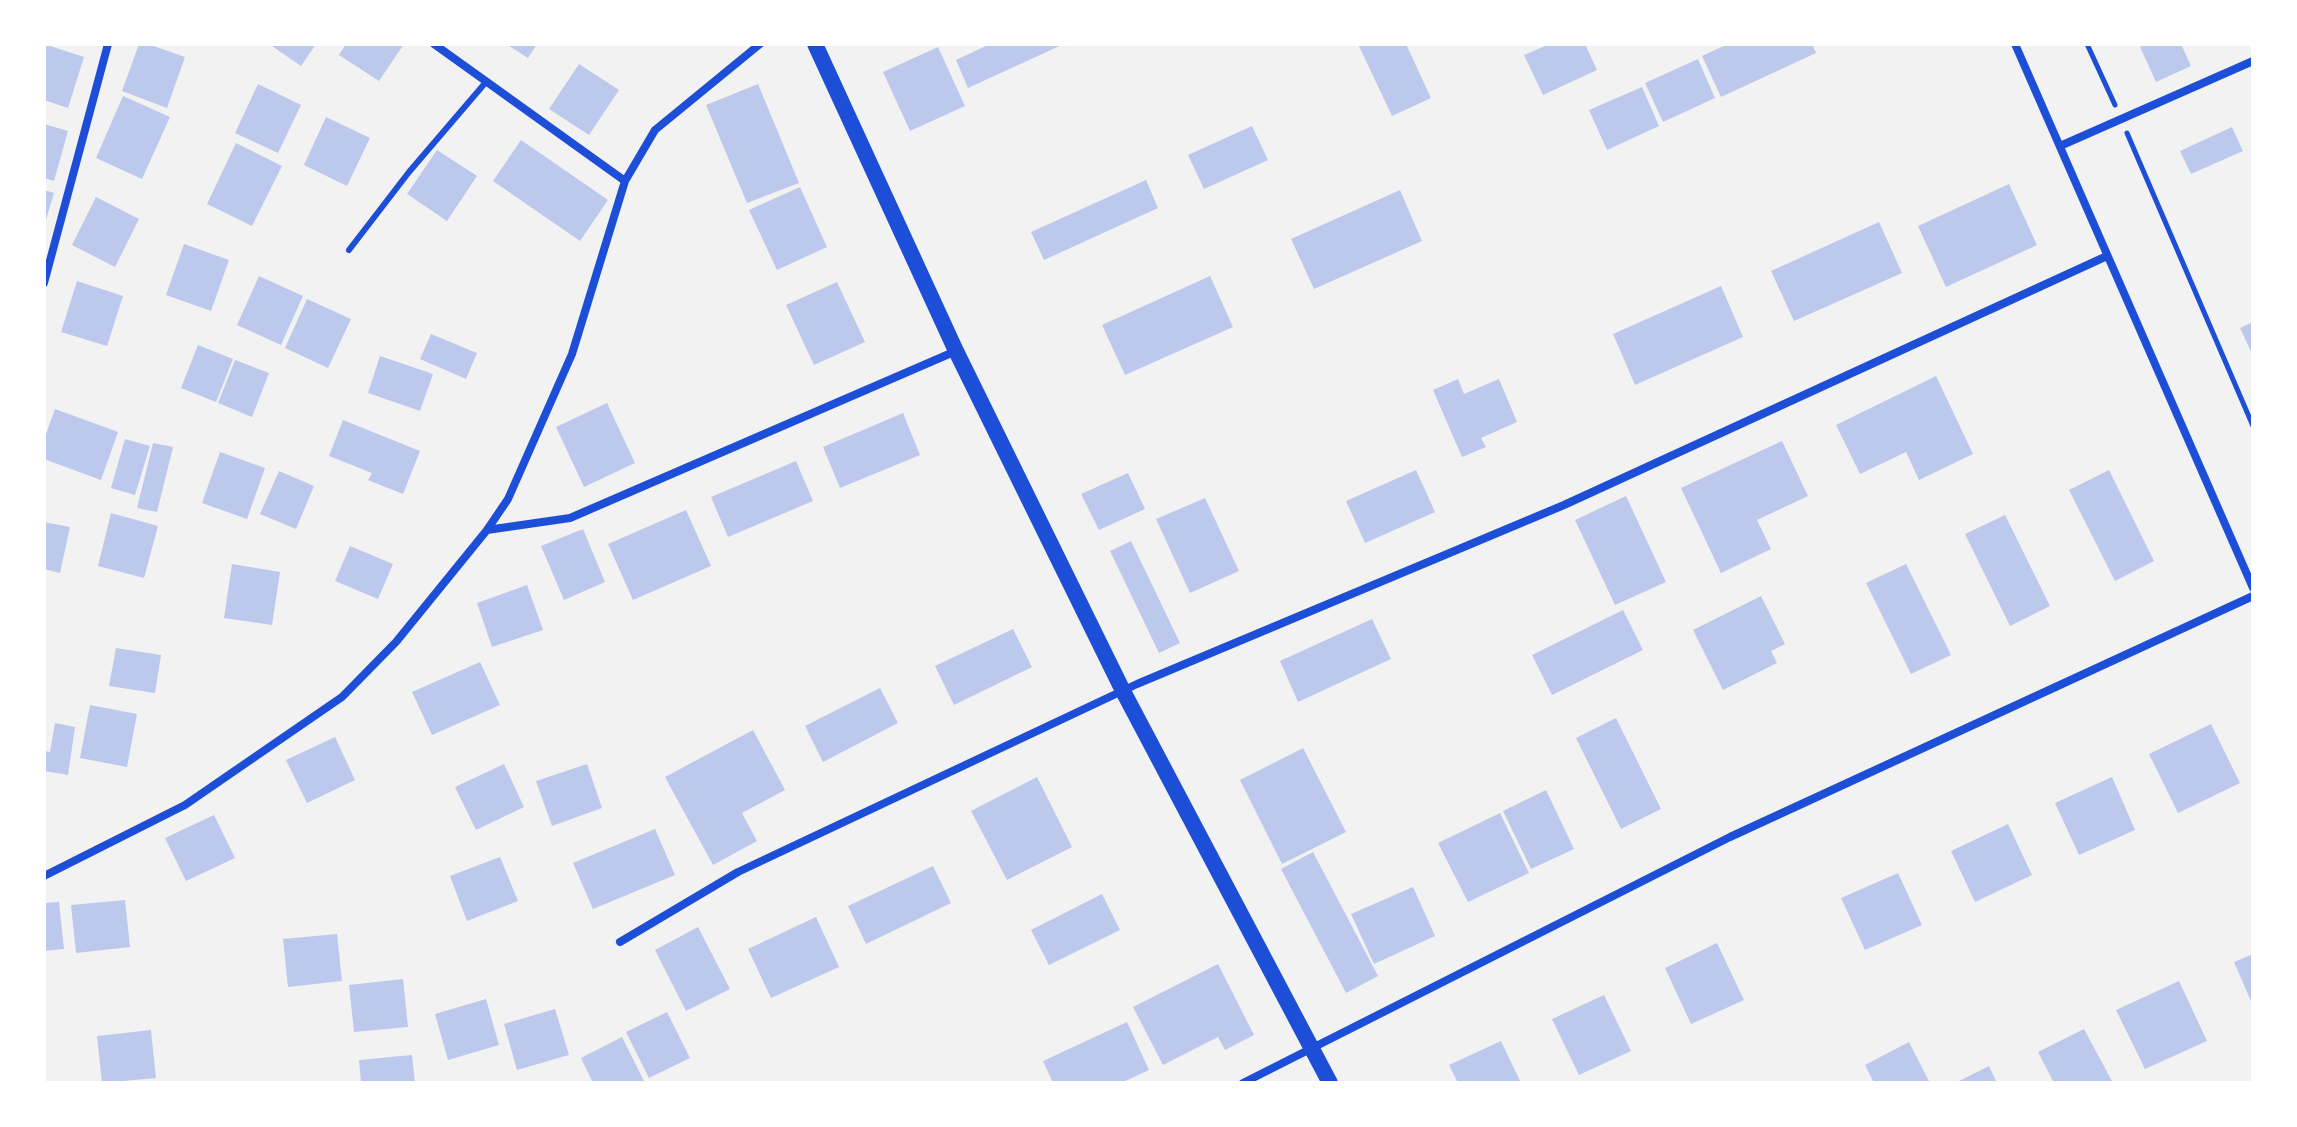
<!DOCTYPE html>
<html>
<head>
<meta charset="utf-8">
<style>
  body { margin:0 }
  #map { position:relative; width:2297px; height:1127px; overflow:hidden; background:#f2f2f2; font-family:Rubik,sans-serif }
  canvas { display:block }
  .frame { position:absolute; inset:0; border:46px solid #fff; pointer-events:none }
</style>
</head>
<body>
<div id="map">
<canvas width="2297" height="1127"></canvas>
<div class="frame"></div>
</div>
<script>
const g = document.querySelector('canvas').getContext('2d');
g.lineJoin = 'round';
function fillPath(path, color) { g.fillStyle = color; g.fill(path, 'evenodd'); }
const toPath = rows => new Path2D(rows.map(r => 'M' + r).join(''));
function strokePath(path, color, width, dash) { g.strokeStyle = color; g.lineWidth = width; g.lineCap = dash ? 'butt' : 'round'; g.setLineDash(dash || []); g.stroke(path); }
fillPath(toPath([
  [44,44,84,57,68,108,44,100],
  [139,44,148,44,185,57,167,108,122,91],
  [269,44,316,44,301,66],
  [346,44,404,44,379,81,339,55],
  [506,44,537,44,528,58],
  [990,44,1064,44,968,88,956,60],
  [1358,44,1406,44,1431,98,1392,116],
  [1550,44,1585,44,1597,70,1543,95,1524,55],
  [1728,44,1812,44,1816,53,1721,97,1702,56],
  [2147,44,2181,44,2191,66,2156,82,2140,47],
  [938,47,965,106,910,131,883,72],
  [1698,59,1715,98,1663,122,1645,83],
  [579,64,619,90,589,135,549,109],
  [258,84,301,105,278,153,235,133],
  [758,84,799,183,747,203,706,105],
  [1642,87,1659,126,1607,150,1589,110],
  [123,96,170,117,142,179,96,158],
  [326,117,370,138,347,186,304,165],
  [44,124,68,131,54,181,44,178],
  [1252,126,1268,160,1204,189,1188,155],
  [2232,127,2243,151,2191,174,2180,151],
  [521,140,608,200,580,241,493,181],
  [236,143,282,166,252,226,207,204],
  [437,150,477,176,447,221,407,194],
  [1146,180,1158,208,1044,260,1031,232],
  [2009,184,2037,245,1946,287,1918,226],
  [800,187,827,247,777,270,749,210],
  [44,190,54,193,45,223,44,223],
  [1400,190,1422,241,1314,289,1291,239],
  [96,197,139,219,115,267,72,245],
  [1879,222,1902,273,1794,321,1771,271],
  [184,244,229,260,211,311,166,295],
  [259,276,303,296,281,345,237,325],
  [1210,276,1233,327,1125,375,1102,325],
  [77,281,123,296,107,346,61,332],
  [837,282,865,342,814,365,786,305],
  [1721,286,1743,337,1635,385,1613,334],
  [307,299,351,319,328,368,285,348],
  [2253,322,2253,356,2240,328],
  [431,334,477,353,466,379,420,359],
  [198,345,233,359,216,402,181,388],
  [380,356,433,374,420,411,368,393],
  [235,360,269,373,252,417,218,403],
  [1936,376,1973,454,1919,480,1906,452,1860,474,1836,425],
  [1458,379,1464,394,1499,379,1517,422,1481,438,1486,447,1462,457,1433,390],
  [607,403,635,463,584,487,556,427],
  [55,409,118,432,101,480,44,459,44,440],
  [903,413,920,455,840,488,823,447],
  [343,420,420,451,403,494,368,480,372,473,329,456],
  [125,439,150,446,135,495,111,488],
  [1782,441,1808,496,1757,520,1771,549,1721,573,1681,488],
  [153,443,173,447,157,512,137,508],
  [220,452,265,468,247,519,202,503],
  [796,461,813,501,728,537,711,497],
  [1416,470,1435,512,1365,543,1346,501],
  [2109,470,2154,561,2115,581,2069,490],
  [279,471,314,486,296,529,260,514],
  [1128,473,1145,509,1099,530,1081,494],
  [1626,496,1666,582,1615,605,1575,520],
  [1205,498,1239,571,1190,593,1156,519],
  [686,510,711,566,633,600,608,544],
  [111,513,158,526,144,578,98,566],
  [2005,515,2050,606,2010,626,1965,534],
  [44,522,70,527,60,573,44,569],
  [583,529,605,582,564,600,541,546],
  [1131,541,1180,643,1159,653,1110,551],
  [350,546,393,564,378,599,335,581],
  [232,564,280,572,272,625,224,618],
  [1906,564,1951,655,1911,674,1866,583],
  [527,585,543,630,492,647,477,603],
  [1761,596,1785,644,1771,651,1777,663,1723,690,1693,630],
  [1623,610,1643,650,1552,695,1532,655],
  [1372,619,1391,659,1298,702,1280,661],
  [1013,629,1032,667,954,705,935,666],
  [116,648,161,655,155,693,109,686],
  [480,662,500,705,432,735,412,692],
  [880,688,898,723,823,762,805,726],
  [90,705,137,714,127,767,80,758],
  [1616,718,1661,809,1621,829,1576,738],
  [55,723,75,727,68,775,44,771,44,751,50,752],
  [2211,724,2240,783,2178,813,2149,754],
  [753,730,785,790,742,813,757,841,713,865,665,777],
  [335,737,355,780,307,803,286,760],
  [1303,748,1346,832,1282,864,1240,780],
  [504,764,524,807,476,830,455,787],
  [587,764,602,808,552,826,536,781],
  [1037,777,1072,847,1007,880,971,811],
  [2112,777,2135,830,2079,855,2055,803],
  [1546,790,1574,849,1531,869,1503,811],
  [1500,813,1529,873,1468,902,1438,843],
  [214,815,235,858,186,881,165,838],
  [2008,824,2032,875,1975,902,1951,851],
  [655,829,675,875,593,909,573,863],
  [1313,852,1378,976,1346,993,1281,869],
  [500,857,518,901,467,921,450,876],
  [933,866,951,903,866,944,848,906],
  [1898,873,1922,925,1865,950,1841,898],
  [1413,887,1435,936,1374,964,1351,914],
  [1102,894,1120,930,1049,965,1031,930],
  [125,900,130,947,76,953,71,905],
  [59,902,64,949,44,951,44,903],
  [816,917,839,967,771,998,748,949],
  [698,927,730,989,686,1011,655,950],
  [337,934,342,981,288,987,283,939],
  [1717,943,1744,1000,1691,1024,1665,968],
  [2253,954,2253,1006,2234,962],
  [1218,964,1254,1035,1225,1050,1218,1037,1163,1065,1133,1007],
  [403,979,408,1027,354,1032,349,985],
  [2179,981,2207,1041,2145,1069,2116,1010],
  [1604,995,1631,1051,1579,1075,1552,1019],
  [486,999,499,1045,448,1060,435,1014],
  [555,1009,569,1055,517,1070,504,1024],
  [667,1012,690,1058,649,1078,626,1032],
  [1127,1022,1149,1070,1121,1083,1053,1083,1043,1061],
  [2084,1029,2113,1083,2054,1083,2038,1052],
  [151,1030,156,1078,102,1083,97,1036],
  [622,1037,645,1083,593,1083,581,1058],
  [1501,1041,1521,1083,1458,1083,1449,1065],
  [1909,1042,1930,1083,1874,1083,1865,1065],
  [412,1055,415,1083,361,1083,359,1060],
  [1989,1066,1997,1083,1955,1083]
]), '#bdc9ec');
strokePath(toPath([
  [2087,44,2115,105],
  [2127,133,2253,426]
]), '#1d4ed8', 5);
strokePath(toPath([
  [349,250,409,172,486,82]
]), '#1d4ed8', 6);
strokePath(toPath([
  [434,44,625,181],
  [2015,44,2253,588],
  [2060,146,2253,61],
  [44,283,108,44],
  [487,530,570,518,956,351],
  [44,876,185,805,342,697,396,642,487,530,508,499,572,354,625,181,655,130,760,44],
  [620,942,738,872,1137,684,1564,505,2107,256],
  [1243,1083,1730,837,2253,596]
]), '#1d4ed8', 8);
strokePath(toPath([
  [815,44,956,351,1124,693,1330,1083]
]), '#1d4ed8', 16);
</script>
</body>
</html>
